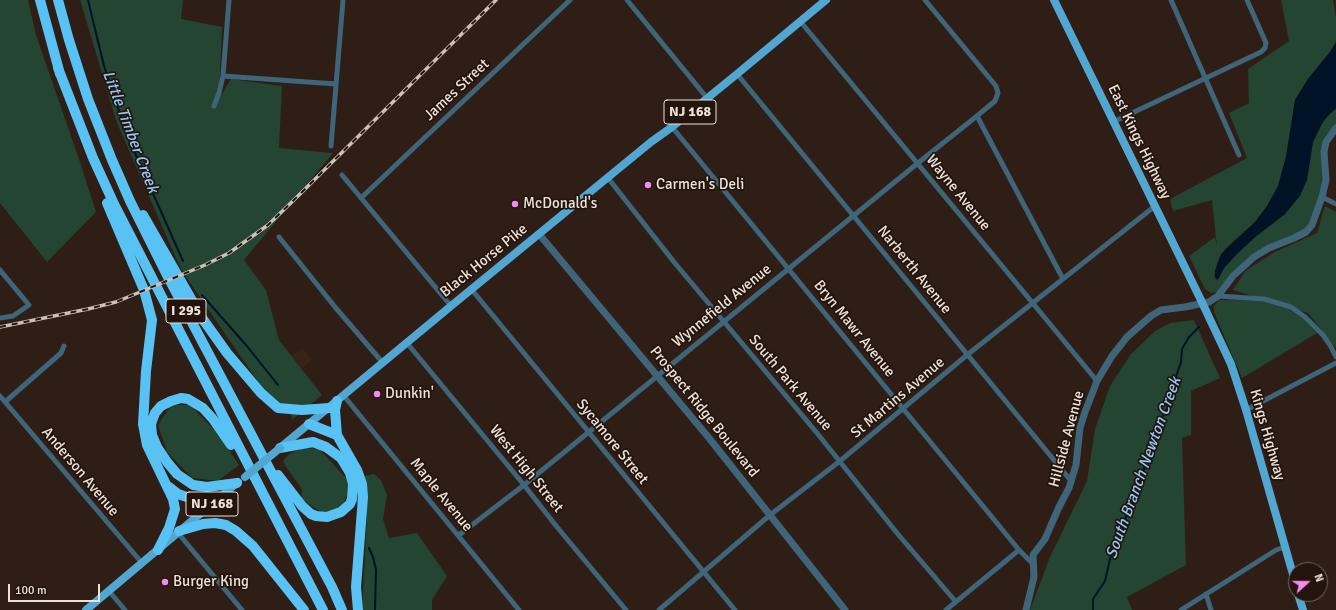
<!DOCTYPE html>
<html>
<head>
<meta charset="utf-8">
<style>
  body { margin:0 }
  #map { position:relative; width:1336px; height:610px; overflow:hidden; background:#2e1e15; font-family:Signika,sans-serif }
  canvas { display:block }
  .north { position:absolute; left:1288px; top:562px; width:40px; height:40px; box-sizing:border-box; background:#24150c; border:1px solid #74675f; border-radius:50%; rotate:69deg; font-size:11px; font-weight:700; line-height:16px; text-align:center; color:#ece1db }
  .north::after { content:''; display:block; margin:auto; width:14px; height:18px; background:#f38af1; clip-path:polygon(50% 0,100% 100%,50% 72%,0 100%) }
  .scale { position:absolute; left:8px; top:584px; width:92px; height:18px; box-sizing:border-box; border:2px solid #ece1db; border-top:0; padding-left:5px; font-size:12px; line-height:14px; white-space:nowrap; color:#ece1db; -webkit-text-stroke:3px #24150c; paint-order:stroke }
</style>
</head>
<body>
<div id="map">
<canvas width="1336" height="610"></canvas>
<div class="north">N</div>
<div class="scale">100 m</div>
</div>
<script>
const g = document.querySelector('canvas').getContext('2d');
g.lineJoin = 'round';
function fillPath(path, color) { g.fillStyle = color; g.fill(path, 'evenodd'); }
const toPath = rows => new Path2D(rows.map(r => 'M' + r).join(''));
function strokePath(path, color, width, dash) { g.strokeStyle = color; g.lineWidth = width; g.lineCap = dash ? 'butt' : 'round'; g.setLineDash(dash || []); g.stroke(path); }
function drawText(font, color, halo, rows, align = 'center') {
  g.font = font + ' Signika,sans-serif'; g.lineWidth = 3.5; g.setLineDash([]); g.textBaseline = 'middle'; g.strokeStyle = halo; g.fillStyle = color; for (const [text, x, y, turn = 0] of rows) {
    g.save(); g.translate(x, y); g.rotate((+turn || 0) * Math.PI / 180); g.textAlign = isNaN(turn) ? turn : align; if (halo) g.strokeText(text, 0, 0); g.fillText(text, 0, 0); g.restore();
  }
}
fillPath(toPath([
  [303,348,312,360,302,368,292,356]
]), '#392317');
fillPath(toPath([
  [0,0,28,0,36,35,80,162,96,212,47,262,0,203],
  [80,0,183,0,181,19,222,27,219,99,231,79,282,86,279,148,333,153,244,260,266,290,279,340,322,395,292,420,291,409,270,399,188,280,179,265,117,123],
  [1281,0,1333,0,1336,18,1336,42,1330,52,1308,79,1295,100,1286,157,1278,186,1267,206,1255,222,1226,248,1219,258,1214,276,1217,281,1224,268,1237,254,1254,238,1285,214,1309,167,1313,142,1319,128,1329,114,1336,109,1336,126,1330,132,1324,180,1310,224,1305,231,1268,247,1218,292,1211,293,1205,289,1189,256,1215,237,1217,247,1212,200,1173,211,1170,199,1247,158,1229,113,1249,103,1248,69,1289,41],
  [1325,206,1336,212,1336,348,1308,313,1233,290,1245,271,1275,252,1317,233],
  [1219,300,1236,300,1262,301,1289,309,1304,319,1317,333,1242,378,1214,312,1214,306],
  [1194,320,1220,378,1191,391,1191,435,1182,438,1186,565,1127,597,1132,610,1030,610,1050,557,1087,481,1095,429,1110,386,1131,354,1155,331,1170,323],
  [171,405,190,405,220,436,239,465,218,481,192,478,167,452,158,425],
  [303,448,319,449,348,480,374,474,381,480,387,495,383,519,389,538,417,533,447,576,432,600,432,610,362,610,367,516,348,494,341,508,326,515,301,499,302,489,286,467,283,461,289,454]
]), '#234531');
fillPath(toPath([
  [1336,42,1336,108,1324,120,1313,142,1307,180,1300,196,1285,214,1254,238,1237,254,1224,268,1219,278,1217,279,1215,277,1215,271,1221,254,1255,222,1267,206,1278,186,1286,157,1295,100,1308,79,1330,52]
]), '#001326');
strokePath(toPath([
  [88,0,104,66,127,135,183,261],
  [202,295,246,345,278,385],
  [369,548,373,557,376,570,375,610],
  [1093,610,1093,599,1105,581,1111,555,1142,476,1146,462,1153,448,1152,435,1153,432,1167,409,1168,400,1181,362,1182,349,1189,337,1199,327]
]), '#001326', 2);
strokePath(toPath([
  [627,0,707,98],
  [1171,0,1239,155],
  [800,21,1097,381],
  [737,74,1072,482],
  [223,76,336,84],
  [214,106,219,93,223,76,229,0],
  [977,116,1063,279],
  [1113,122,1261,52,1265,48,1266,43,1247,0],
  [672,127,1019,550,1033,564],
  [331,146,343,0],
  [342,175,451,306],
  [608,178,674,262,817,433,897,533,956,602],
  [1322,197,1336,204],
  [361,198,570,0],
  [279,237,335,307,383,363],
  [0,270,29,305,13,316,0,318],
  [472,290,735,610],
  [1218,296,1264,299,1291,307,1305,317,1323,335,1330,345,1336,357],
  [407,343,524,485,557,527,626,610],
  [0,396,142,563],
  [344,396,519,610],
  [5,402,61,353,64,346],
  [1246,410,1336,363],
  [178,533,242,610],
  [459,535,524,485,918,163,977,116,995,101,998,93,996,86,925,0],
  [109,591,125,610],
  [1206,594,1211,610],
  [659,610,770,515,840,461,967,355,1155,206],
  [946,610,1019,550],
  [1181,610,1276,550,1285,547]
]), '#3e6579', 5);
strokePath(toPath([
  [539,234,709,438,845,610],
  [1026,610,1034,577,1033,555,1045,539,1059,507,1069,488,1076,465,1080,428,1085,412,1097,381,1112,356,1127,337,1151,316,1161,310,1185,307,1209,302,1218,296,1233,276,1254,257,1269,248,1294,238,1306,232,1312,225,1322,197,1326,180,1324,152,1326,142,1336,128]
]), '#3e6579', 7);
strokePath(toPath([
  [1054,0,1199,296,1231,364,1246,410,1296,585],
  [281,447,451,306,651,142,672,127,737,74,826,0],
  [1298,594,1303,610],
  [86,610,238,482]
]), '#52a7d2', 8);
strokePath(toPath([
  [40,0,60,74],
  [58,0,69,40,88,99,112,160,130,201,168,277,332,587,342,610],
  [58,68,93,158,114,204,323,610],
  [107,203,144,290,152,320,146,371,143,424,147,445,173,499,175,509,169,528,158,550],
  [143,215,202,318,227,353,261,393,278,408,302,410,329,408],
  [337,401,335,410,337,435,357,470,362,484,363,497,356,587,358,610],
  [309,424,337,435],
  [231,445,213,419,203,408,188,399,181,398,171,401,161,406,155,413,151,424,152,435,157,447,167,462,177,474,193,485,207,487,237,483],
  [278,475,302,506,311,514,316,516,327,517,341,512,350,504,352,499,353,484,350,473,341,458,326,447,313,442,280,448],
  [169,487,178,494,201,502,216,500],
  [179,531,203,524,215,523,226,525,236,531,253,546,304,610]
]), '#58c2f5', 10);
const rail = toPath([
  [0,327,88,309,116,302,205,265,229,253,268,225,298,196,496,0]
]);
strokePath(rail, '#ccc0b9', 3.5);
strokePath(rail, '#24150c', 2, [6]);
strokePath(toPath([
  [245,477,280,448]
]), '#52a7d2', 8);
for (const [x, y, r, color] of [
  [648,185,4,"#f38af1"],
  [515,204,4,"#f38af1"],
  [377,394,4,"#f38af1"],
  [165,582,4,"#f38af1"]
]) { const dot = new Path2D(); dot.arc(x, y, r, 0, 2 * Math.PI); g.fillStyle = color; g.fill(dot); strokePath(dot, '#24150c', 1.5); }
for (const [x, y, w] of [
  [690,112,52],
  [186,311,40],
  [212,504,52]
]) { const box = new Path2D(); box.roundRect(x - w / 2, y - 12, w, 24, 3); g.fillStyle = '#24150c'; g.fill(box); strokePath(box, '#ece1db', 1); }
drawText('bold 14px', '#ece1db', null, [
  ["NJ 168",690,112],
  ["I 295",186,311],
  ["NJ 168",212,504]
]);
drawText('15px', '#ece1db', '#24150c', [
  ["James Street",457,90,-43],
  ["East Kings Highway",1139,142,64],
  ["Wayne Avenue",958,193,51],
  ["Black Horse Pike",484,261,-39],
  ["Narberth Avenue",914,270,51],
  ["Wynnefield Avenue",722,306,-39],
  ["Bryn Mawr Avenue",854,329,51],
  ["South Park Avenue",790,383,50],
  ["St Martins Avenue",898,398,-40],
  ["Prospect Ridge Boulevard",704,412,51],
  ["Kings Highway",1267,435,74],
  ["Hillside Avenue",1067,439,-75],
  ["Sycamore Street",612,442,51],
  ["West High Street",526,469,51],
  ["Anderson Avenue",80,472,50],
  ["Maple Avenue",441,495,51]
]);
drawText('15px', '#ece1db', '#24150c', [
  ["Carmen's Deli",656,185],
  ["McDonald's",523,204],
  ["Dunkin'",385,394],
  ["Burger King",173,582]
], 'left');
drawText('italic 16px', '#90c8fa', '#24150c', [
  ["Little Timber Creek",130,132,69],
  ["South Branch Newton Creek",1144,468,-70]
]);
</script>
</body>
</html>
